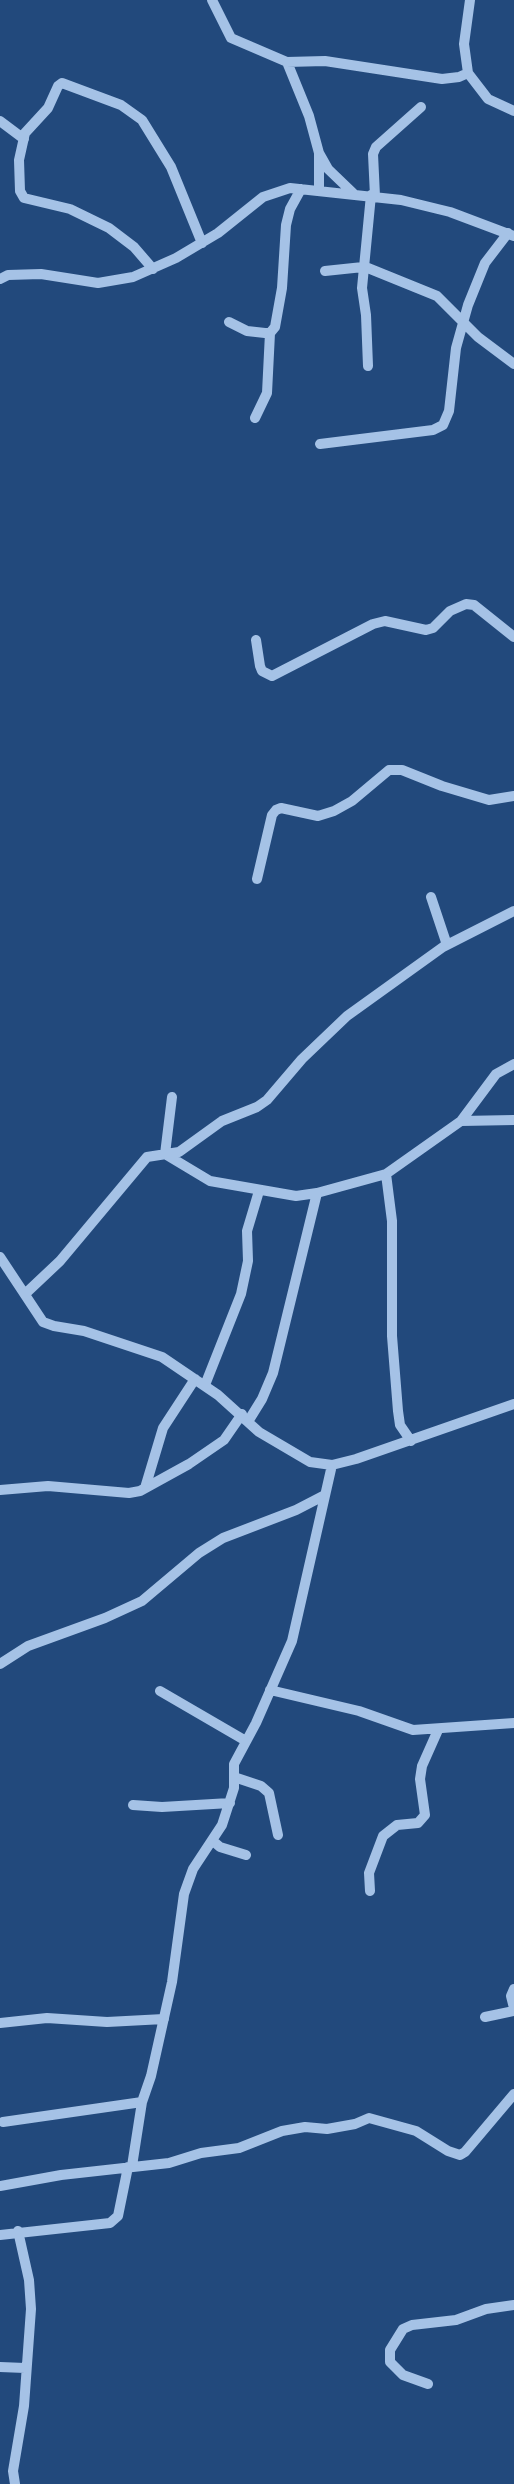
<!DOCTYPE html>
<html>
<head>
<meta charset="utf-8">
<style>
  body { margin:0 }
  canvas { display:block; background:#22497c }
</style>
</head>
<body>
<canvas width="514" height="2484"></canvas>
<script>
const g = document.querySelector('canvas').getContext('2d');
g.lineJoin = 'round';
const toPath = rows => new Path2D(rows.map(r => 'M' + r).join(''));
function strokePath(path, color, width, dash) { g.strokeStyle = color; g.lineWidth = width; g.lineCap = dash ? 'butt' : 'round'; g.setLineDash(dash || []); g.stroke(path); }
strokePath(toPath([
  [212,0,231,38,287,62,309,116,319,153,328,169,353,193],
  [470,0,464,44,468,73,488,99,514,111],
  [287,62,325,61,442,79,459,77,468,73],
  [0,121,24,139],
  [319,153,319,190],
  [375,196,373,154,376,147,421,107],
  [363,266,437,296,478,337,514,364],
  [153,269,134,247,109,228,70,209,24,198,20,191,19,160,25,133,48,108,58,86,62,83,121,105,142,120,171,167,202,243],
  [325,271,363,267],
  [0,279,8,275,41,274,98,283,133,277,176,258,218,233,263,197,290,188,401,200,450,212,514,236],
  [229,322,247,331,265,333,270,333,275,327,282,288,286,225,290,209,301,189],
  [368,366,366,315,362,288,371,195],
  [255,418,267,393,270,333],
  [320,444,433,430,443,425,449,411,456,348,468,305,485,263,508,233],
  [256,640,260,666,262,671,272,676,373,624,385,621,426,630,433,628,450,611,466,604,474,605,514,637],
  [257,879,272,815,276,810,281,808,318,816,334,811,352,801,389,770,402,770,442,786,489,800,514,796],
  [431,897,447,945],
  [172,1097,165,1154,210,1181,296,1196,317,1193,386,1174,461,1121,496,1074,514,1064],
  [461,1121,514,1120],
  [386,1174,392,1221,392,1336,398,1411,400,1425,411,1441],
  [0,1257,43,1322,54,1326,84,1331,162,1357,218,1395,259,1432,310,1462,332,1465,356,1459,514,1404],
  [25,1294,60,1261,147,1157,179,1152,222,1121,257,1107,267,1100,302,1059,347,1016,443,947,514,911],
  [205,1385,241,1294,248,1261,247,1231,259,1191],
  [249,1420,262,1399,273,1373,317,1193],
  [145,1488,163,1428,195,1379],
  [0,1490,48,1486,129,1493,140,1491,189,1464,224,1440,242,1414],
  [0,1664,28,1646,105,1618,142,1601,199,1553,223,1538,296,1510,325,1495],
  [270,1690,359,1711,413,1730,514,1723],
  [160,1691,246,1741],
  [234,1777,261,1786,269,1793,278,1835],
  [133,1805,162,1807,230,1803],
  [213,1841,220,1847,246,1855],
  [370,1891,369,1873,383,1836,397,1825,418,1823,425,1815,420,1779,422,1766,438,1730],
  [514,1989,511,1996,514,2008],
  [485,2017,514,2011],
  [0,2023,47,2018,107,2022,164,2019],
  [3,2122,142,2102],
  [132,2166,142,2102,151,2076,172,1982,184,1894,193,1869,222,1825,234,1788,234,1764,256,1723,292,1641,332,1465],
  [0,2186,61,2175,169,2163,201,2153,239,2148,282,2131,305,2127,327,2129,355,2124,369,2118,416,2131,448,2151,460,2155,465,2152,514,2094],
  [0,2235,110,2223,118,2216,128,2167],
  [0,2367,25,2368],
  [428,2384,403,2375,390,2362,390,2350,403,2329,412,2325,456,2320,486,2309,514,2305],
  [15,2484,13,2471,24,2406,31,2309,29,2280,18,2231]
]), '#a5c2e6', 10);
</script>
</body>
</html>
